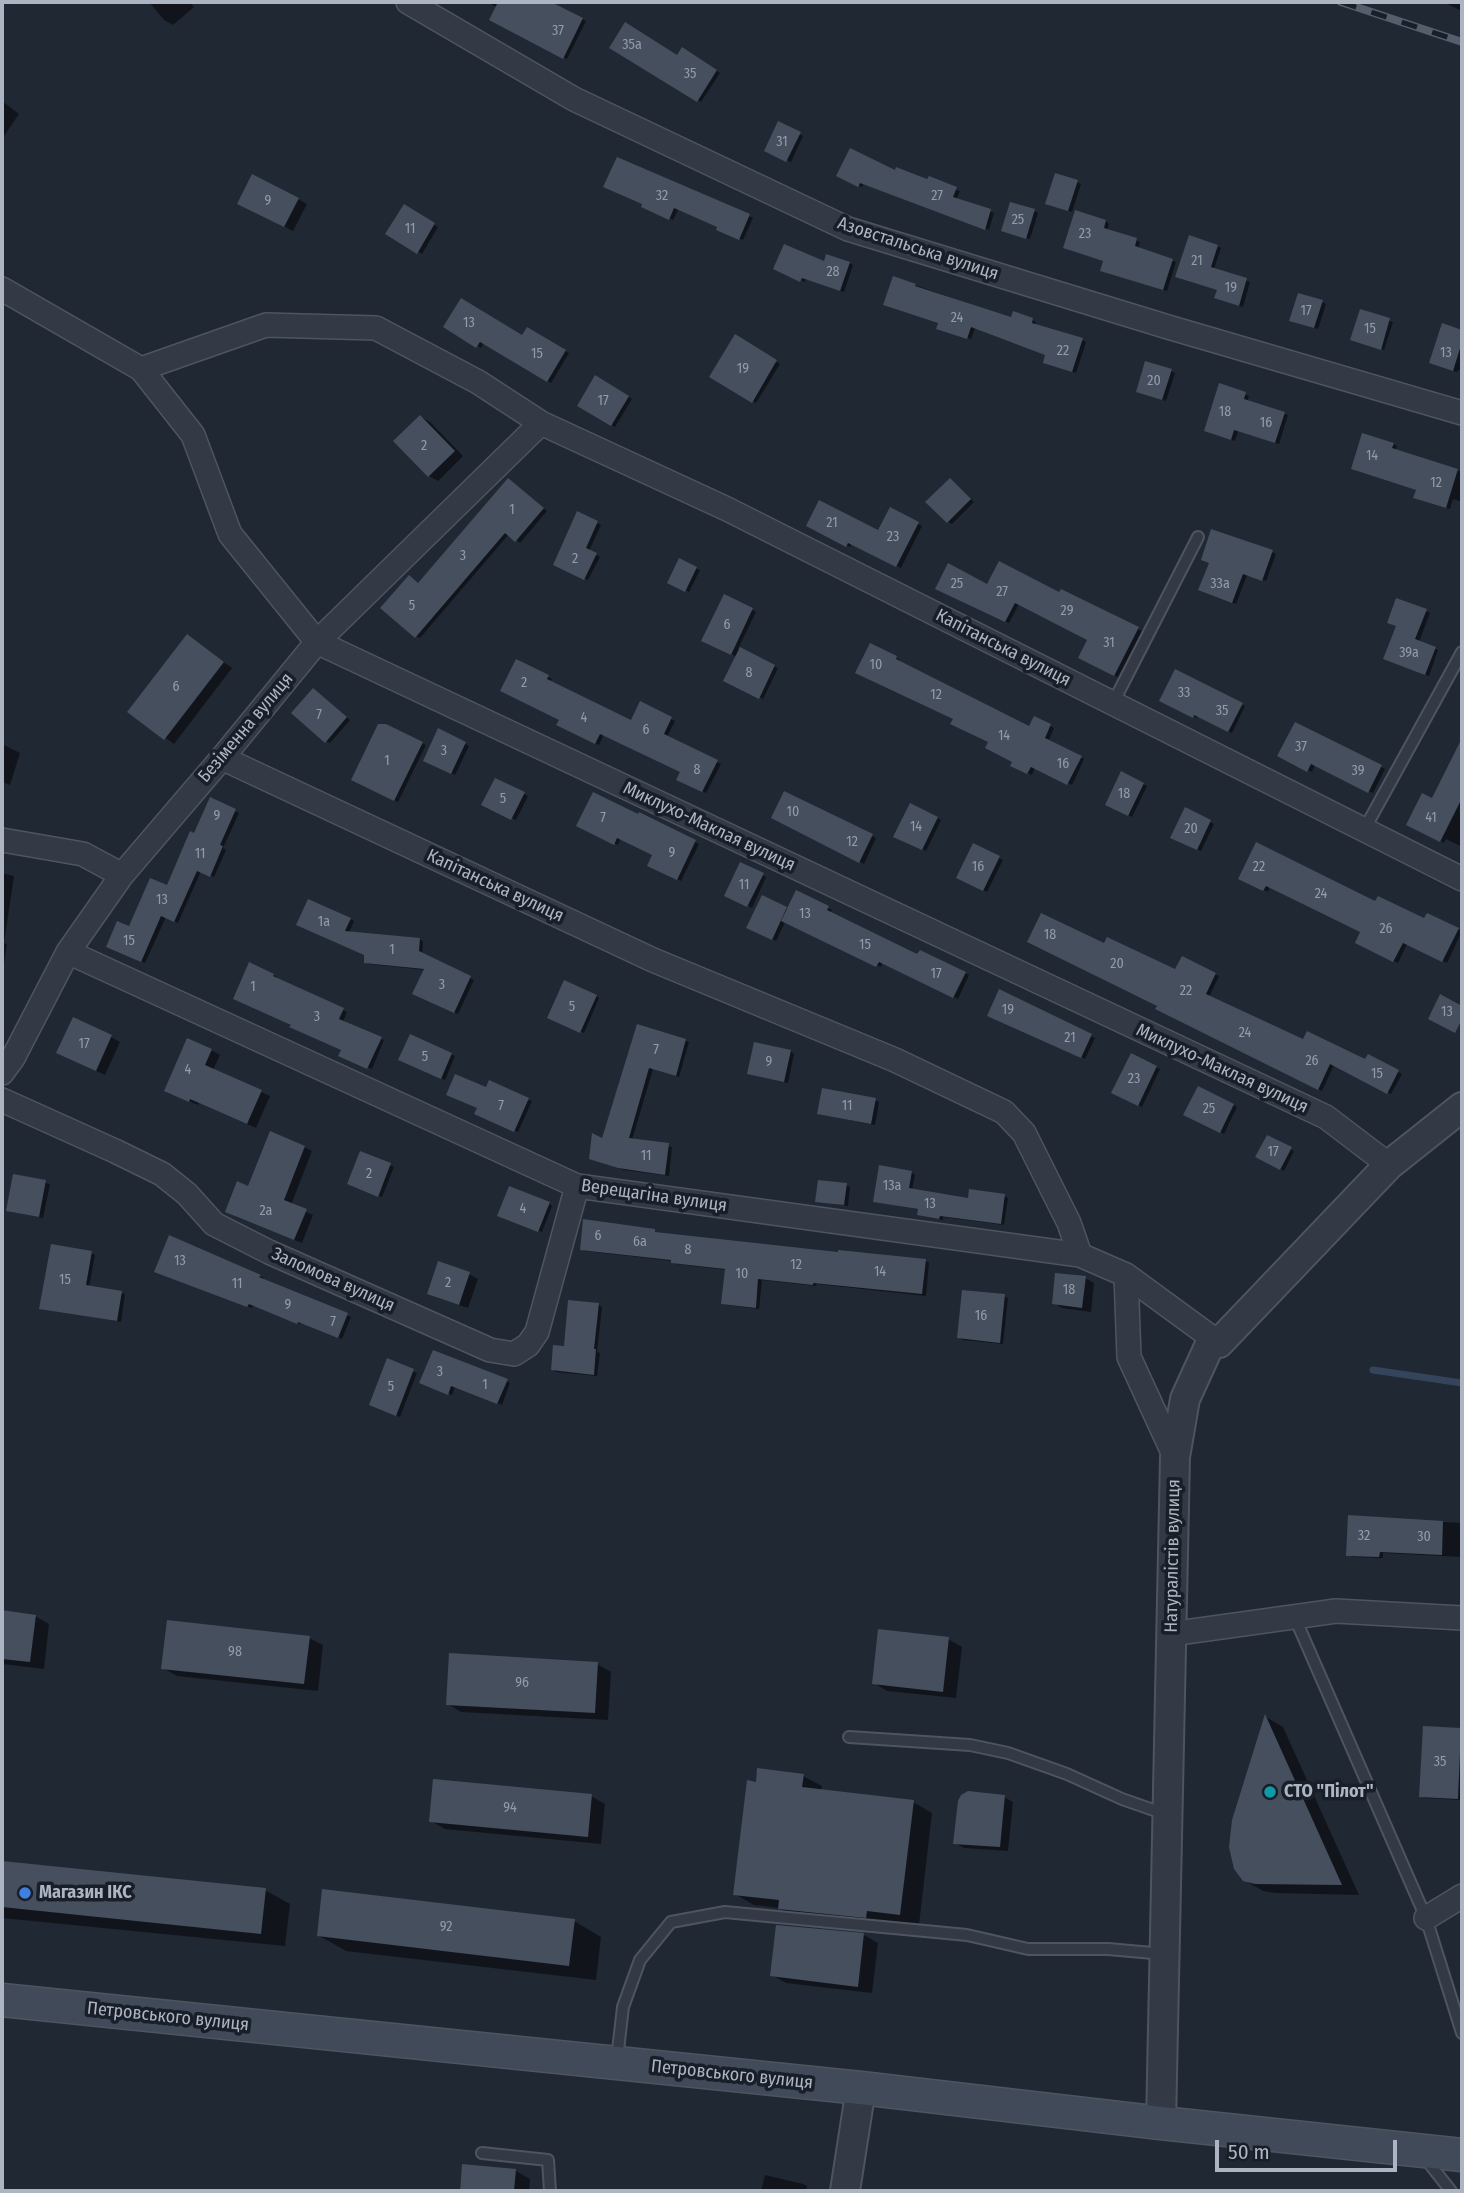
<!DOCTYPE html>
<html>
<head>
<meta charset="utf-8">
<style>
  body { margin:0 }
  #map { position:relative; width:1464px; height:2193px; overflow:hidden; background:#202834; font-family:"Fira Sans Condensed",sans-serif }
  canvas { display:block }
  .frame { position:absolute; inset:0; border:4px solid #adb5c2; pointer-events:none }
  .scale { position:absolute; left:1215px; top:2140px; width:182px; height:32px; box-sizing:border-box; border:4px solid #adb5c2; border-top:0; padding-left:9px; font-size:21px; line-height:24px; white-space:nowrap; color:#adb5c2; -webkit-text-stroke:5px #191f29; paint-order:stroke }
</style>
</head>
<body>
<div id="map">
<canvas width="1464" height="2193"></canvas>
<div class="frame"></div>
<div class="scale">50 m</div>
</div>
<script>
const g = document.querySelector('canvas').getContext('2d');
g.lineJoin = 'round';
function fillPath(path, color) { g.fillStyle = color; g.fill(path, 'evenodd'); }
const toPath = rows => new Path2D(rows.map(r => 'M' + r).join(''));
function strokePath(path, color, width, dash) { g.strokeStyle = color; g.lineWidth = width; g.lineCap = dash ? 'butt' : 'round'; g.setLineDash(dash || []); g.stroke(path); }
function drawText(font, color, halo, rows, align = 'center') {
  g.font = font + ' "Fira Sans Condensed",sans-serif'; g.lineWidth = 7; g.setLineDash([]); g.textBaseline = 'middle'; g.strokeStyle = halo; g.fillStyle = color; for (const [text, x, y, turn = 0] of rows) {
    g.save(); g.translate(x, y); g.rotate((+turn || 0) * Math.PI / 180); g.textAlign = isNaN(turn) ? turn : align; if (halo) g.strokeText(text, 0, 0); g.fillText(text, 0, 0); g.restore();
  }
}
fillPath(toPath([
  [149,2,189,2,194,7,173,25,164,20],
  [486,2,549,2,586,21,567,59,491,20,497,7],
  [1448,2,1462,2,1462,11,1447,4],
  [611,47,678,57,683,50,720,73,701,102],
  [2,101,19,114,2,139],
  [779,124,803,136,791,162,766,150],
  [896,173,960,191,956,200,994,213,989,230,864,183,862,187,838,175],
  [1077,182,1081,184,1072,212,1051,205],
  [298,199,307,204,293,231,248,208],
  [728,206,753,218,743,240,722,231,719,226,679,208,673,220,647,208],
  [404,207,438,227,422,254,388,234],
  [1034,211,1038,213,1030,239,1007,232],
  [1106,221,1109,224,1107,231,1140,242,1138,249,1176,262,1167,291,1106,272,1105,261,1069,250],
  [1217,246,1221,248,1214,269,1250,282,1243,307,1220,300,1218,290,1181,279],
  [849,263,853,265,844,292,806,279,805,282,779,271,825,264],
  [915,285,1012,319,1032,320,1036,322,1035,326,1082,340,1086,342,1076,373,1049,364,1047,355,975,328,971,339,942,330,940,323,889,307],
  [1322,302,1326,304,1318,329,1295,322],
  [1361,311,1393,322,1384,350,1356,341],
  [1443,326,1462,332,1462,371,1458,370,1457,372,1435,365],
  [445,327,523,337,528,329,569,353,551,383,484,343,481,348],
  [736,337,780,364,756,403,712,376],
  [1171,371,1175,373,1166,401,1141,393],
  [596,378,632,399,615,427,579,405],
  [1220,386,1249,396,1247,402,1288,415,1279,444,1238,431,1235,441,1210,433],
  [421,417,430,422,463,456,438,481,429,476],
  [1393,444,1397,446,1395,451,1462,472,1462,502,1453,499,1450,509,1419,500,1417,490,1357,471],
  [951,480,974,502,952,524,948,522],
  [512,482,547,511,520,543,509,534,420,638,416,636,419,584],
  [891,510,922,526,901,568,852,544,850,547,808,526,879,532],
  [578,513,601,525,589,551,600,557,588,580,555,564],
  [1272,552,1276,554,1266,581,1247,575,1236,604,1204,591],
  [680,561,700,570,689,592,669,582],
  [988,586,1060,594,1062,591,1142,631,1118,677,1080,658,1090,639,1019,604,1009,623,937,588],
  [724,596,756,612,738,649,778,668,763,699,726,681,737,657,703,640],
  [1426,611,1430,613,1419,642,1438,650,1429,676,1389,660],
  [188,636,232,668,174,744,130,712],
  [871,645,900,660,899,662,1030,729,1035,718,1054,728,1048,742,1084,759,1072,785,1035,767,1032,775,1012,765,1014,761,990,742,955,719],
  [516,661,552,679,550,682,632,722,641,704,675,721,667,737,721,764,706,793,678,779,682,771,604,734,599,745,559,724,561,720],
  [1176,671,1245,706,1232,733,1198,716,1197,718,1161,700],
  [317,692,350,720,330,743,326,741],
  [1295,724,1385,769,1373,793,1315,765,1312,772,1279,756],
  [385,726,426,745,398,802,353,780],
  [439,730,469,746,455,775,425,760],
  [2,744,20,753,10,785,2,782],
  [1459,749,1462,751,1462,847,1446,839,1444,843,1408,824,1432,801],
  [1122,774,1147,786,1132,817,1107,805],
  [496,780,528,796,516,820,484,805],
  [785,793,876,838,864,864,774,817],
  [911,805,941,820,926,851,896,836],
  [1186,810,1214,824,1201,851,1172,837],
  [235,811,239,813,223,848,226,850,214,877,201,871,178,923,166,917,145,963,112,948,167,887,195,835],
  [639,814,699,844,681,881,649,865,654,855,621,838,618,845,578,825,638,816],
  [974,845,1003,860,987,892,958,877],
  [741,865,766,877,752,908,726,895],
  [2,873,14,876,4,943,7,944,3,970],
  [1240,878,1376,904,1425,921,1428,915,1462,931,1447,963,1407,944,1398,963,1357,942,1362,931,1270,886,1268,892],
  [797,893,832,910,830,913,918,957,921,952,969,975,958,999,883,962,881,967,785,922,776,941,749,927,763,898,789,910],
  [350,919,354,921,349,933,420,939,423,942,422,955,474,980,458,1014,414,993,425,970,369,964,365,962,366,955,299,925],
  [1105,945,1176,971,1182,958,1219,976,1209,997,1304,1042,1365,1062,1368,1056,1402,1074,1391,1094,1334,1065,1322,1091,1161,1011],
  [273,975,277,977,276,980,347,1012,343,1022,384,1040,372,1069,344,1057,343,1049,293,1024,239,1001],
  [1000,992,1095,1038,1085,1059,1023,1029],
  [596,996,599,998,584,1033,553,1020],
  [638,1026,689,1042,679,1077,653,1069,632,1140,672,1147,669,1176,624,1170,595,1160],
  [411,1036,455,1056,445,1080,404,1062],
  [111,1037,120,1042,105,1075,67,1057],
  [211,1050,220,1055,213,1070,270,1096,256,1128,199,1103,198,1105,175,1095],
  [791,1051,794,1054,788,1083,749,1073],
  [1131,1055,1160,1069,1142,1107,1113,1092],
  [1198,1088,1237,1107,1224,1134,1186,1115],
  [487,1090,532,1101,518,1132,480,1115],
  [875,1100,879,1102,875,1125,823,1115],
  [1268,1137,1294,1151,1284,1171,1257,1157],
  [304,1147,312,1151,291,1205,313,1215,302,1243,234,1216],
  [361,1153,394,1167,382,1197,352,1186],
  [911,1172,915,1175,912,1190,969,1200,1004,1196,1008,1198,1004,1225,943,1217,943,1220,923,1216,919,1214,920,1210,875,1201],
  [14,1176,50,1184,43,1218,12,1212],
  [846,1185,850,1187,848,1206,817,1201],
  [549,1203,552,1206,542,1232,503,1217],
  [654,1231,658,1234,926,1261,929,1263,926,1296,817,1284,816,1286,762,1280,759,1309,727,1305,723,1303,727,1270,676,1264,673,1261,585,1251,581,1249],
  [91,1253,95,1255,89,1287,125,1294,121,1322,41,1308],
  [160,1273,260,1276,264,1278,263,1281,351,1317,342,1339,302,1322,301,1324,253,1305,252,1308],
  [469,1274,478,1279,468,1308,438,1298,429,1293],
  [1085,1278,1094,1283,1091,1312,1062,1308,1054,1303],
  [1004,1296,1008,1298,1003,1344,963,1340,959,1337],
  [598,1304,602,1307,597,1352,600,1353,597,1376,556,1372,553,1369,565,1348],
  [388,1361,417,1373,400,1417,374,1406],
  [507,1381,510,1383,502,1405,455,1387,452,1395,425,1384],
  [1350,1517,1462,1523,1462,1557,1383,1553,1383,1558,1352,1557,1348,1555],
  [2,1612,35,1616,49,1624,44,1669,2,1664],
  [309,1638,323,1645,318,1691,177,1676,163,1668],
  [948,1639,962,1647,956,1698,887,1691,874,1683],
  [597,1664,611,1672,608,1720,461,1712,448,1704],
  [1266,1717,1283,1727,1359,1895,1275,1893,1263,1891,1244,1880],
  [1424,1728,1462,1731,1462,1800,1425,1798,1421,1796],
  [803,1776,822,1786,821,1791,913,1802,932,1813,919,1925,885,1921,885,1927,798,1919,779,1908,754,1905,735,1894,757,1784],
  [591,1796,605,1804,601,1844,445,1829,431,1821],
  [1004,1797,1013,1802,1008,1851,964,1848,955,1843],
  [2,1863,265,1890,290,1904,285,1946,2,1918],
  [574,1921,601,1937,596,1980,346,1951,318,1935],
  [778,1927,864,1935,878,1943,872,1993,786,1983,772,1975],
  [464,2166,516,2171,530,2179,529,2191,461,2191],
  [765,2175,803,2184,807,2186,806,2191,761,2191]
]), '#0007');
strokePath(toPath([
  [1373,1370,1462,1383]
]), '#34445b', 7);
fillPath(toPath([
  [498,2,551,2,583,18,563,59,489,20],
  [625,22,677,55,682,47,717,70,697,102,609,48],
  [778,121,801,132,786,162,764,151],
  [850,148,895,170,896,167,927,179,929,176,957,187,953,197,991,209,985,230,860,183,858,187,836,176],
  [617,157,750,214,739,240,716,230,717,227,674,208,669,220,641,207,642,204,603,187],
  [1055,173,1078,180,1068,211,1045,204],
  [252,174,299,198,284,227,237,204],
  [1010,202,1035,209,1026,239,1001,231],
  [404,204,435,223,417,254,385,234],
  [1075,210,1106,220,1104,228,1137,238,1135,246,1173,259,1163,290,1100,271,1103,261,1063,248],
  [1189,235,1218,245,1211,267,1247,278,1239,306,1214,298,1217,290,1175,277],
  [784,244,824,261,826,254,850,262,840,291,802,278,800,282,773,269],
  [893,276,916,284,915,286,1011,317,1013,311,1033,318,1032,323,1083,338,1072,372,1043,363,1045,355,971,327,967,339,936,329,938,323,883,305],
  [1298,293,1323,300,1314,328,1289,321],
  [461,298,522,335,527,327,566,350,547,382,480,342,476,348,443,327],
  [1360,309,1390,318,1381,350,1350,340],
  [1442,323,1462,330,1462,342,1453,371,1429,363],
  [735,334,777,360,752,403,709,377],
  [1145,361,1172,369,1162,400,1136,392],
  [595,375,629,396,611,426,577,406],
  [1219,383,1246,392,1244,399,1285,412,1275,443,1234,430,1231,440,1204,431],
  [420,415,455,451,428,477,393,441],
  [1362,433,1394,443,1392,448,1458,469,1446,508,1413,498,1416,490,1351,469],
  [508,478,544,508,515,542,505,533,415,638,380,608,409,575,418,583],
  [950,478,971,499,947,523,925,502],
  [819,500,878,530,890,507,919,522,896,567,848,543,846,547,806,526],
  [577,511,598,521,586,548,597,553,584,580,553,565],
  [1211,529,1273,550,1262,581,1243,574,1232,603,1198,590,1209,563,1201,560],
  [679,558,697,567,685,592,667,583],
  [999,561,1059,592,1061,589,1139,627,1114,676,1078,658,1087,640,1015,603,1005,622,935,589,948,563,987,584],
  [724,594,753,608,731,655,701,641],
  [1396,598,1427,609,1415,639,1436,647,1425,675,1383,659,1396,626,1387,623],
  [187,634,224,662,164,740,127,712],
  [870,643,897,656,896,659,1029,726,1034,716,1051,724,1045,738,1082,756,1067,785,1031,767,1027,774,1010,766,1012,762,985,748,988,742,950,724,953,719,855,673],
  [740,647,775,665,759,699,723,681],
  [516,659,549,675,547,679,631,720,640,701,672,717,664,734,718,760,702,792,676,780,680,772,600,734,595,744,556,725,559,720,500,691],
  [1175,669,1243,703,1228,732,1194,715,1193,718,1159,701],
  [313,688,347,717,325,743,291,713],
  [1295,722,1382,765,1368,793,1311,764,1307,772,1277,756],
  [378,724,386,724,423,742,394,801,351,780],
  [438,728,466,742,451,774,423,761],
  [1462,738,1462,798,1440,842,1406,825,1422,793,1432,798],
  [1121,771,1144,783,1128,816,1105,805],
  [495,778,525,792,511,820,481,805],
  [784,791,873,834,859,863,771,818],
  [593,792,638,814,639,812,696,840,677,880,647,866,652,855,617,838,614,845,576,826],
  [210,797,236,809,220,845,223,846,210,877,197,871,174,922,161,916,141,962,106,947,117,921,129,926,150,878,167,885,190,831,194,833],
  [910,803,938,817,922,850,893,837],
  [1185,807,1211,820,1197,850,1170,838],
  [1256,842,1375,901,1378,896,1424,918,1427,913,1459,928,1442,962,1403,943,1393,962,1355,943,1360,932,1266,886,1263,891,1238,879],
  [973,843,1000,856,983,891,956,878],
  [740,862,764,873,747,907,724,896],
  [796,890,829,906,827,910,917,954,920,950,966,972,953,998,879,962,876,967,781,921],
  [762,895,787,907,772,940,746,928],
  [308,899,351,918,345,931,420,938,419,951,471,976,454,1013,412,994,424,969,364,963,364,955,296,925],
  [1041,913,1104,943,1107,937,1175,969,1182,956,1216,973,1206,994,1303,1039,1307,1031,1365,1059,1368,1054,1399,1070,1387,1094,1330,1064,1318,1090,1155,1009,1157,1006,1027,942],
  [249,962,274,974,273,976,344,1008,339,1019,382,1037,367,1069,338,1056,341,1050,289,1027,291,1025,233,999],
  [564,980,597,995,580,1033,547,1018],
  [999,989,1092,1034,1081,1058,987,1016],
  [1440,994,1462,1006,1462,1019,1455,1033,1428,1019],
  [73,1017,112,1035,96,1071,56,1053],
  [637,1024,686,1039,676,1076,649,1068,629,1138,669,1143,665,1175,618,1168,589,1159,592,1133,602,1138],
  [410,1034,452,1053,441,1079,398,1060],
  [187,1038,212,1049,205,1065,262,1090,247,1124,190,1099,189,1102,164,1091],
  [754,1042,791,1050,784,1082,747,1074],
  [1131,1053,1157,1066,1138,1106,1111,1093],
  [455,1074,486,1087,489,1080,529,1098,514,1132,474,1114,477,1108,446,1095],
  [1198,1086,1234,1104,1220,1133,1183,1115],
  [822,1088,876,1098,871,1124,817,1114],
  [270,1131,305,1146,284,1200,307,1209,294,1240,225,1212,237,1181,248,1186],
  [1267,1135,1292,1147,1280,1170,1255,1157],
  [360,1151,391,1163,378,1197,347,1184],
  [879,1165,912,1171,909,1188,968,1198,969,1189,1005,1194,1001,1224,940,1216,939,1219,917,1215,918,1209,873,1202],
  [13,1174,46,1180,39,1217,6,1211],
  [818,1180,847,1183,844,1205,815,1202],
  [509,1186,550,1202,538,1232,497,1216],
  [583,1219,655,1229,655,1232,838,1252,838,1250,926,1259,922,1294,813,1283,813,1285,758,1279,756,1308,721,1304,725,1269,671,1263,671,1260,580,1250],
  [169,1235,261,1275,259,1277,348,1313,338,1338,298,1322,297,1324,249,1304,247,1307,154,1272],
  [51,1244,92,1251,86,1285,122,1291,117,1321,39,1309],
  [438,1261,470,1272,459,1305,427,1294],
  [1055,1273,1086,1276,1082,1308,1052,1304],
  [962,1290,1005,1294,1000,1343,957,1338],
  [568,1300,599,1303,594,1349,596,1349,594,1375,551,1370,553,1345,564,1346],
  [433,1350,508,1379,497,1404,451,1386,448,1395,419,1383],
  [387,1358,414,1369,396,1416,369,1405],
  [1348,1515,1443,1521,1442,1555,1380,1552,1379,1557,1346,1556],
  [2,1610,36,1615,30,1662,2,1659],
  [167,1620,310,1636,304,1684,161,1669],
  [878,1629,949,1637,943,1692,872,1684],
  [449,1653,598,1662,595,1713,446,1705],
  [1265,1714,1342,1885,1255,1884,1243,1881,1234,1869,1229,1847,1232,1820],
  [1423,1726,1461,1728,1458,1799,1419,1797],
  [757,1768,804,1774,802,1787,914,1800,900,1915,867,1911,866,1918,778,1909,779,1900,733,1895,747,1780,756,1782],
  [433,1779,592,1794,588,1837,429,1822],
  [968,1791,1005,1795,1000,1847,953,1844,958,1801,961,1795],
  [2,1861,266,1888,261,1934,2,1907],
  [322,1889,575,1919,569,1966,317,1936],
  [776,1925,864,1933,858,1987,770,1976],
  [462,2164,516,2169,514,2191,460,2191]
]), '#464f5e');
const service = toPath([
  [1113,703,1198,537],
  [1364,830,1462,652],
  [1295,1618,1426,1918,1462,2033],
  [849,1737,970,1745,1008,1753,1067,1774,1122,1799,1165,1814],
  [617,2059,623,2007,640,1960,671,1922,725,1912,967,1935,1028,1949,1108,1949,1164,1954],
  [482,2153,548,2160,550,2191],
  [1425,2158,1451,2191]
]);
const minor = toPath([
  [408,2,574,99,848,229,1168,327,1462,413],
  [2,289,141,369,266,325,376,328,478,382,541,423,727,509,1462,879],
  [141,369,193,435,230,534,317,642,1326,1117,1389,1165],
  [222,758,653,960,895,1060,1004,1112,1024,1133,1069,1223,1080,1255],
  [2,840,83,854,122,875],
  [68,952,577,1186,1080,1255,1126,1275,1219,1343],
  [2,1073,13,1058,68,952,122,875,222,758,317,642,541,423],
  [2,1100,115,1151,162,1174,187,1194,214,1224,269,1252,490,1350,514,1354,528,1345,537,1332,577,1186],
  [1126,1275,1129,1357,1175,1457],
  [1171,1634,1336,1611,1462,1618],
  [1426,1918,1462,1896]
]);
const tertiary = toPath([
  [1161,2123,1175,1457,1185,1399,1211,1342,1219,1343,1389,1165,1462,1107],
  [845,2191,861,2088]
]);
const secondary = toPath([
  [2,2000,861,2088,1161,2123,1462,2155]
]);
strokePath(service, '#4e5560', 14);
strokePath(minor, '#4e5560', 26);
strokePath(tertiary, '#4e5560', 32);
strokePath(secondary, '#4e5560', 35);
strokePath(service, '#333a45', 10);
strokePath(minor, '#333a45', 23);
strokePath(tertiary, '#333a45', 28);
strokePath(secondary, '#414a58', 32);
const rail = toPath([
  [1341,2,1462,42]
]);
strokePath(rail, '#555e6c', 8);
strokePath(rail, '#191f29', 5, [16]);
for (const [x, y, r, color] of [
  [1270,1792,7,"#0f9aa8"],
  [25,1893,7,"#3f7fe0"]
]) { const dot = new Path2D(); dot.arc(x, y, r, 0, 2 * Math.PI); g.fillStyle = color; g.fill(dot); strokePath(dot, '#191f29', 2.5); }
drawText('14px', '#939ca9', null, [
  ["37",558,31],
  ["35а",632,45],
  ["35",690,74],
  ["31",782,142],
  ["32",662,196],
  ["27",937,196],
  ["9",268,201],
  ["25",1018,220],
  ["11",410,229],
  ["23",1085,234],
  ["21",1197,261],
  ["28",833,272],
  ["19",1231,288],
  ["17",1306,311],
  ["24",957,318],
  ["13",469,323],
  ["15",1370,329],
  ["22",1063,351],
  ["13",1446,353],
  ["15",537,354],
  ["19",743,369],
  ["20",1154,381],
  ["17",603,401],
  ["18",1225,412],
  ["16",1266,423],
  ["2",424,446],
  ["14",1372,456],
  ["12",1436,483],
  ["1",512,510],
  ["21",832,523],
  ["23",893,537],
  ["3",463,556],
  ["2",575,559],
  ["25",957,584],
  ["33а",1220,584],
  ["27",1002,592],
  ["5",412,606],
  ["29",1067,611],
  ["6",727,625],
  ["31",1109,643],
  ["39а",1409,653],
  ["10",876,665],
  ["8",749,673],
  ["2",524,683],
  ["6",176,687],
  ["33",1184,693],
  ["12",936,695],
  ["35",1222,711],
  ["7",319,715],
  ["4",584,718],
  ["6",646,730],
  ["14",1004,736],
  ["37",1301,747],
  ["3",444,751],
  ["1",387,761],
  ["16",1063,764],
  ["8",697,770],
  ["39",1358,771],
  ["18",1124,794],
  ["5",503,799],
  ["10",793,812],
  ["9",217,816],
  ["7",603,818],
  ["41",1431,818],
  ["14",916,827],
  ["20",1191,829],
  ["12",852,842],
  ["9",672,853],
  ["11",200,854],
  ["16",978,867],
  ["22",1259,867],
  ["11",744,885],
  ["24",1321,894],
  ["13",162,900],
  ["13",805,914],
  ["1а",324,922],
  ["26",1386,929],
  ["18",1050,935],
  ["15",129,941],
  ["15",865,945],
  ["1",392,950],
  ["20",1117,964],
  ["17",936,974],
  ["3",442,985],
  ["1",253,987],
  ["22",1186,991],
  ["5",572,1007],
  ["19",1008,1010],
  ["13",1447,1012],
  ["3",317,1017],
  ["24",1245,1033],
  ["21",1070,1038],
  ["17",84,1044],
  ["7",656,1050],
  ["5",425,1057],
  ["26",1312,1061],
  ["9",769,1062],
  ["4",188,1070],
  ["15",1377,1074],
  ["23",1134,1079],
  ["7",501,1106],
  ["11",847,1106],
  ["25",1209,1109],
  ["17",1273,1152],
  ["11",646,1156],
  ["2",369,1174],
  ["13а",892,1186],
  ["13",930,1204],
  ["4",523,1209],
  ["2а",266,1211],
  ["6",598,1236],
  ["6а",640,1242],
  ["8",688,1250],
  ["13",180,1261],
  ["12",796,1265],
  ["14",880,1272],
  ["10",742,1274],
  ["15",65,1280],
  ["2",448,1283],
  ["11",237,1284],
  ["18",1069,1290],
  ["9",288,1305],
  ["16",981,1316],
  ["7",333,1322],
  ["3",440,1372],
  ["1",485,1385],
  ["5",391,1387],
  ["32",1364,1536],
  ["30",1424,1537],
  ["98",235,1652],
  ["96",522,1683],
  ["35",1440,1762],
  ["94",510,1808],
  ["92",446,1927]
]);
drawText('18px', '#adb5c2', '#191f29', [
  ["Азовстальська вулиця",918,249,18],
  ["Капітанська вулиця",1003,648,27],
  ["Безіменна вулиця",246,728,-50],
  ["Миклухо-Маклая вулиця",709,827,25],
  ["Капітанська вулиця",495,886,25],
  ["Миклухо-Маклая вулиця",1222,1069,25],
  ["Верещагіна вулиця",654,1196,8],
  ["Заломова вулиця",333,1280,24],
  ["Натуралістів вулиця",1173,1556,-89],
  ["Петровського вулиця",168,2017,6],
  ["Петровського вулиця",732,2075,6]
]);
drawText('bold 18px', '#adb5c2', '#191f29', [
  ["СТО \"Пілот\"",1284,1792],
  ["Магазин ІКС",39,1893]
], 'left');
</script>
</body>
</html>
